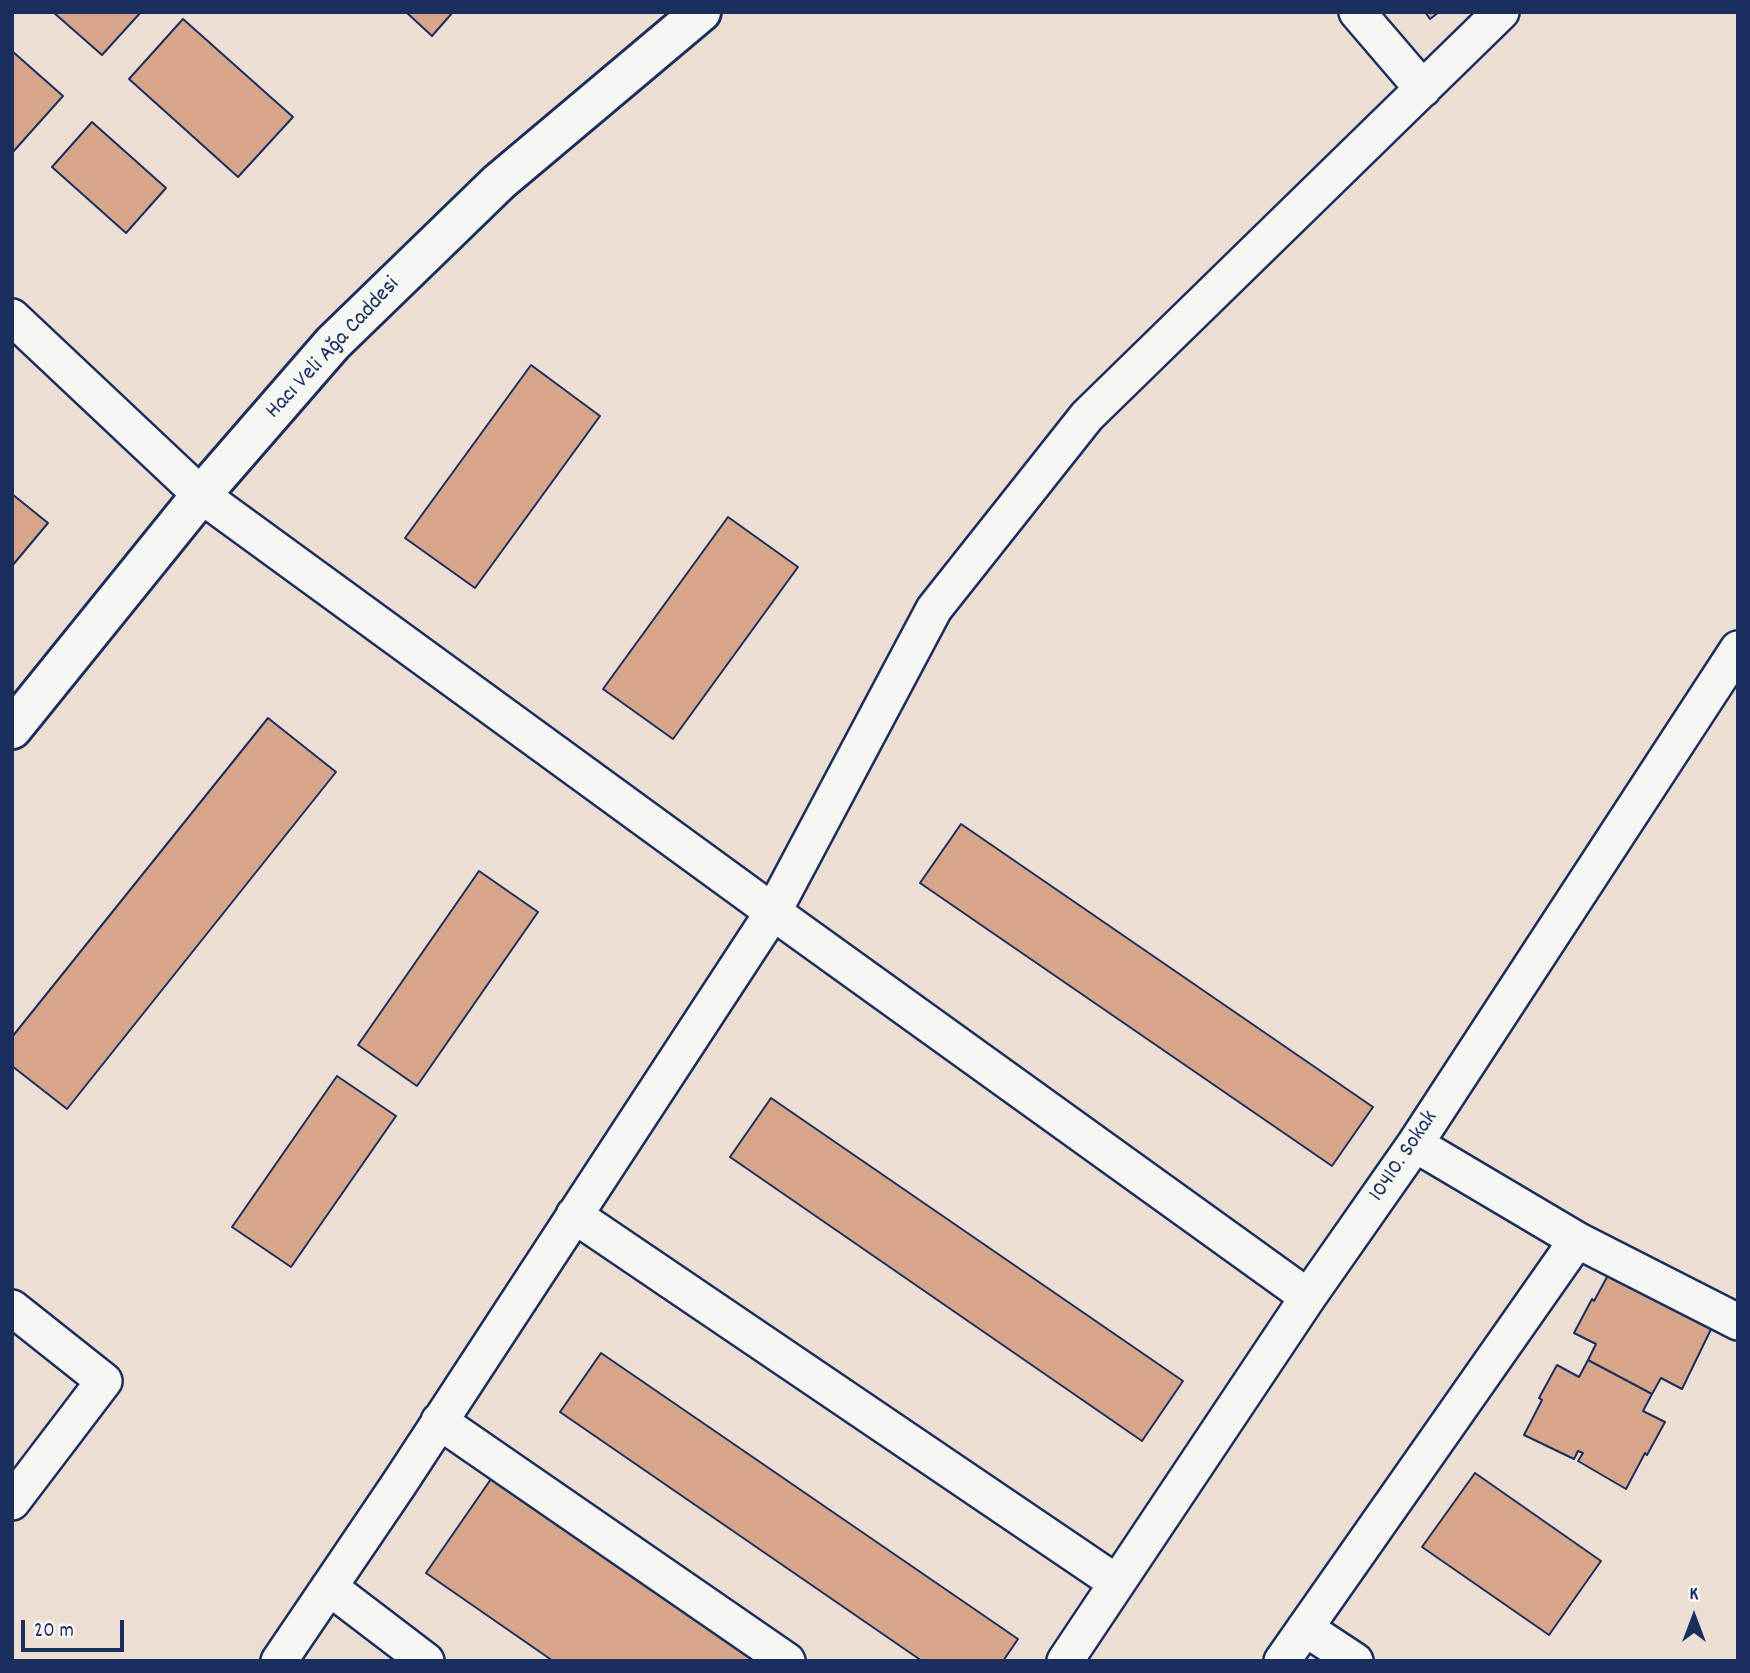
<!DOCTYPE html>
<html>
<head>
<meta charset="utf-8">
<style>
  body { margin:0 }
  #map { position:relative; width:1750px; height:1673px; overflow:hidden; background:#ecded3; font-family:Dekko,sans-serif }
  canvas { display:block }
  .frame { position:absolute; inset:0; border:14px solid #1b2f5e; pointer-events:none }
  .north { position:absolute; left:1659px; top:1582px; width:70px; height:70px; -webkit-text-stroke:5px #f6f6f2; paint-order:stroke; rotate:0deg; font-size:19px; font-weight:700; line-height:28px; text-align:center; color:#1b2f5e }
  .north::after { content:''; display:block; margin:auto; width:24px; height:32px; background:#1b2f5e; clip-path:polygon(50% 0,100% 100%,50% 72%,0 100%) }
  .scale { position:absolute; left:21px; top:1620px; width:103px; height:32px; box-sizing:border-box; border:4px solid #1b2f5e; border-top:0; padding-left:9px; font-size:21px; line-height:24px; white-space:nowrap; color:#1b2f5e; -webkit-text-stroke:5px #f6f6f2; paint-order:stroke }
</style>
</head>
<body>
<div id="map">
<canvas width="1750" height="1673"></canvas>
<div class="frame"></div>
<div class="north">K</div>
<div class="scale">20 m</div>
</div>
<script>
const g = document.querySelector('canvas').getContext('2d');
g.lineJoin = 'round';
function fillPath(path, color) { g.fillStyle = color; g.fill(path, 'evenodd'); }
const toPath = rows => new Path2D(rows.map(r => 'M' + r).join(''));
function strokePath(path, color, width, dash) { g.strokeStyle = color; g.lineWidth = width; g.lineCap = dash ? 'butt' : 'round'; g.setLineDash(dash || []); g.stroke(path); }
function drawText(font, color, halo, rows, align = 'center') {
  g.font = font + ' Dekko,sans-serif'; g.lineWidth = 5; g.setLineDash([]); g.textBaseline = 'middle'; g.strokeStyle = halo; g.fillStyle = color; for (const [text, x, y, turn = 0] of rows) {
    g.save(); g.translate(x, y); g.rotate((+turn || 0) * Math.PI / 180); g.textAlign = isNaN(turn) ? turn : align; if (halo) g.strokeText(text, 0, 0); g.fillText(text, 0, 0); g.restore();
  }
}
const building = toPath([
  [53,12,141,12,102,55,53,12],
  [406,12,453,12,432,36,406,12],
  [1425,12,1439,12,1430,19,1425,12],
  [183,19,293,117,238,177,129,79,183,19],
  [12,51,63,96,12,153,12,51],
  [92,122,166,188,126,233,52,167,92,122],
  [531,365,600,416,475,588,405,538,531,365],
  [12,494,48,523,12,566,12,494],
  [728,517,798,567,673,739,603,689,728,517],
  [268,718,336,772,67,1109,12,1066,12,1037,268,718],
  [961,824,1373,1107,1332,1166,920,883,961,824],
  [479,871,538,912,417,1086,358,1045,479,871],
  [337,1076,396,1116,291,1267,232,1227,337,1076],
  [771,1098,1183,1381,1142,1441,730,1157,771,1098],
  [1613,1266,1661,1293,1657,1301,1662,1303,1665,1296,1716,1319,1682,1389,1661,1378,1652,1394,1588,1360,1596,1344,1574,1333,1592,1299,1594,1301,1613,1266],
  [601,1353,1018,1639,1003,1661,922,1661,560,1412,601,1353],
  [1588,1360,1652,1394,1643,1411,1665,1422,1647,1455,1645,1453,1626,1489,1578,1461,1583,1453,1578,1451,1574,1459,1524,1435,1542,1400,1539,1398,1557,1365,1579,1377,1588,1360],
  [1475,1473,1601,1561,1549,1635,1422,1547,1475,1473],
  [491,1479,756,1661,553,1661,426,1573,491,1479]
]);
fillPath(building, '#d6a58a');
strokePath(building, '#1b2f5e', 2);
const minor = toPath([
  [1357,12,1423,89],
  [12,317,201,495,773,912,1308,1297],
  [1415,1144,1577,1240],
  [574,1215,1117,1583],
  [12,1308,104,1381,12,1502],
  [439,1421,787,1661],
  [329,1587,426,1661],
  [1305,1628,1355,1661],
  [279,1661,399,1484,773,912,934,609,1087,416,1501,12],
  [1065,1661,1308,1297,1415,1144,1738,649],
  [1282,1661,1577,1240,1738,1322]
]);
const tertiary = toPath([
  [12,729,201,495,333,343,499,182,701,12]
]);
strokePath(minor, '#1b2f5e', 40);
strokePath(tertiary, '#1b2f5e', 44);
strokePath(minor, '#f6f6f2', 35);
strokePath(tertiary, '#f6f6f2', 38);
drawText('23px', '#1b2f5e', '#f6f6f2', [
  ["Hacı Veli Ağa Caddesi",334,349,-47],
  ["10410. Sokak",1405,1157,-56]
]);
</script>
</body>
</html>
